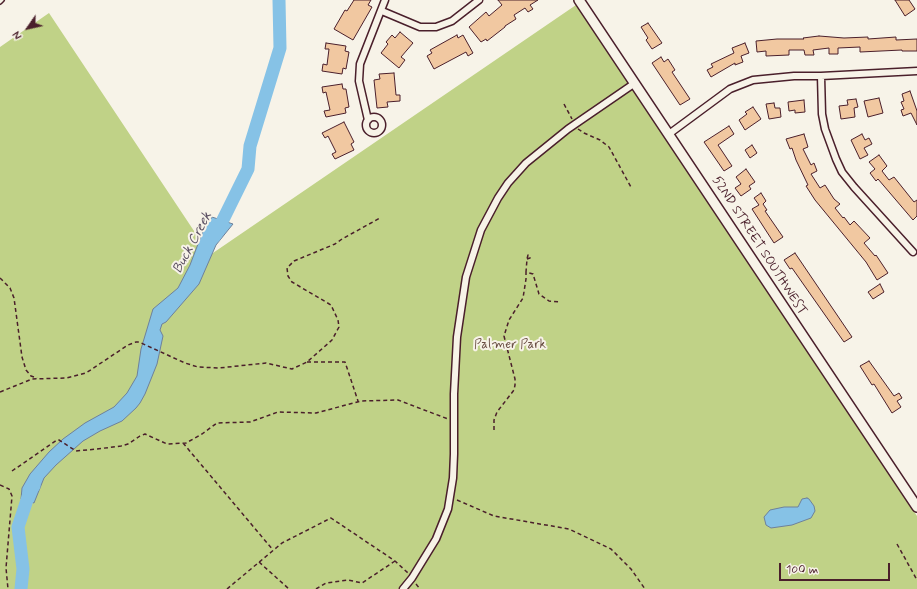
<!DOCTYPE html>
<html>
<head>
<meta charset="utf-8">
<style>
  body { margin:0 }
  #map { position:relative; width:917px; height:589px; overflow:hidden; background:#f7f3e8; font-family:Mynerve,sans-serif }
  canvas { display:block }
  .north { position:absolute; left:8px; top:8px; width:40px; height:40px; -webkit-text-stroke:3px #f7f3e8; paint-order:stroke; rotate:236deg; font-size:11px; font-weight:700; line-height:16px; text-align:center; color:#4a1f2b }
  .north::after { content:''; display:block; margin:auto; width:14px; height:18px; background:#4a1f2b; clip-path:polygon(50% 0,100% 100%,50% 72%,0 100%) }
  .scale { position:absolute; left:779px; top:563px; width:111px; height:18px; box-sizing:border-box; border:2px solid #4a1f2b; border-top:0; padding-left:5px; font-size:12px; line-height:14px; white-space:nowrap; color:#4a1f2b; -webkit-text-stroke:3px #f7f3e8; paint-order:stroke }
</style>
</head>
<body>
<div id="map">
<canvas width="917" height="589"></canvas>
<div class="north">N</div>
<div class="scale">100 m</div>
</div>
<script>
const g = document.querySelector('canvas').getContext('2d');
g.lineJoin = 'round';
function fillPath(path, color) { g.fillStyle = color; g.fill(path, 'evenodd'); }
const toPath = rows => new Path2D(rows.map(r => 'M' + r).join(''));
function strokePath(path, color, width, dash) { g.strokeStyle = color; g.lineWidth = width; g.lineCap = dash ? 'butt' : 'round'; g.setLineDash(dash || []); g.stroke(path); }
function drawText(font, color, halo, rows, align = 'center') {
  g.font = font + ' Mynerve,sans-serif'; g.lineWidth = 4; g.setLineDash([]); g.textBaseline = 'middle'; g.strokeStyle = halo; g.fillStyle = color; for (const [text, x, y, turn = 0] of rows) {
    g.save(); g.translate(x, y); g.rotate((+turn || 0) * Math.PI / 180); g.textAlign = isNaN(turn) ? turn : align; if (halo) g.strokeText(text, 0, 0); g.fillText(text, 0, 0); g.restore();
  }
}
fillPath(toPath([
  [576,5,917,516,917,589,0,589,0,47,49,13,210,255]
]), '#c0d287');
const water = toPath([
  [212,217,233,224,216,245,199,284,166,322,162,324,160,330,163,336,157,364,145,394,140,403,136,408,122,421,100,431,83,441,56,465,44,478,34,503,21,499,22,488,30,474,49,452,63,439,85,423,114,407,127,393,137,376,141,349,153,309,178,288,190,265,203,231,212,217],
  [807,498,809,499,814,506,815,511,811,518,792,525,771,528,766,525,764,517,770,510,784,507,798,507,802,499,807,498]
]);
fillPath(water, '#86c2e6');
strokePath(water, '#6e819b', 1);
strokePath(toPath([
  [215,236,248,169,250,146,280,48,279,0],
  [21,589,23,569,18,527,30,491,34,486]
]), '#86c2e6', 13);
const building = toPath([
  [354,0,371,0,368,5,372,7,353,40,334,29,345,10,347,11,354,0],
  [498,0,538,0,530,5,533,9,528,12,525,8,514,15,516,19,505,26,505,27,487,41,486,39,481,42,469,27,486,12,489,16,502,5,498,0],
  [895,0,909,0,915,9,905,16,895,0],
  [648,23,662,43,652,49,646,40,648,38,641,27,648,23],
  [400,32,413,43,401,57,405,60,399,68,381,53,388,44,386,42,392,35,395,38,400,32],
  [457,35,458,38,463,35,473,53,468,56,466,52,434,69,427,56,432,53,430,50,457,35],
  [819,36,844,38,868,37,868,39,896,37,896,40,917,39,917,51,902,51,902,50,860,52,860,47,838,48,838,54,829,54,829,48,813,50,814,55,805,55,804,50,789,50,789,55,766,56,766,51,757,52,756,41,777,39,804,39,803,38,819,36],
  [326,43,346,46,345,51,349,52,346,69,343,68,342,74,322,71,323,64,327,65,329,49,325,49,326,43],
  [745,43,749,53,741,56,743,62,735,65,735,63,711,77,707,70,713,67,711,64,734,53,732,48,745,43],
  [661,57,664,62,668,59,675,70,672,72,690,99,680,105,652,63,661,57],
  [394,73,396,95,400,95,400,101,387,102,388,107,377,108,374,80,380,79,379,74,394,73],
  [342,84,343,89,346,89,349,107,345,108,346,113,326,117,324,111,330,110,326,92,323,93,322,87,342,84],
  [910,91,917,111,917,125,911,113,903,116,901,110,904,109,901,102,904,101,902,94,910,91],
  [879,98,883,113,868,117,864,101,879,98],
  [856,99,858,107,854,108,855,117,841,119,839,106,848,105,847,100,856,99],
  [804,100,805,112,795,113,795,110,789,111,788,102,804,100],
  [774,103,775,108,780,108,781,117,769,119,766,104,774,103],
  [753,107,761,119,745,130,739,120,747,114,745,112,753,107],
  [344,122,354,142,351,144,354,150,335,159,332,154,336,152,328,136,325,138,322,133,344,122],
  [729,126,734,134,718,145,732,166,724,171,704,142,729,126],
  [804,134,808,147,803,149,811,165,814,163,817,171,811,174,820,188,825,185,834,199,840,204,835,208,843,218,844,217,850,225,854,221,870,238,864,243,875,256,876,255,888,273,877,280,866,262,815,200,806,186,808,185,796,160,792,148,790,149,786,139,804,134],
  [862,134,865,140,869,138,872,144,864,148,868,155,860,159,851,140,862,134],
  [752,145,757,153,750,158,745,150,752,145],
  [879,155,887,166,882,171,889,180,894,177,914,202,917,200,917,216,913,220,878,179,876,181,870,173,875,169,869,162,879,155],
  [746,169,755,182,749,186,751,189,741,196,735,188,741,184,736,177,746,169],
  [761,193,766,201,763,204,767,210,765,211,783,237,774,243,752,209,759,205,754,198,761,193],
  [795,253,852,337,844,342,792,268,790,269,784,260,795,253],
  [880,284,884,292,873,299,868,292,880,284],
  [869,361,894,396,899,393,902,398,897,401,901,407,892,413,874,384,872,385,860,366,869,361]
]);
fillPath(building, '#f1c8a1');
strokePath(building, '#4a1f2b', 1);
const lane = toPath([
  [0,2,2,0]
]);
const street = toPath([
  [382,11,420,27,436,27,452,21,479,0],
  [821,76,822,114,825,129,836,159,842,172,854,187,913,252],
  '366 125a8 8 0 1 1 16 0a8 8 0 1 1-16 0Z',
  [368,120,359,81,360,64,385,0],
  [669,134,730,89,753,80,794,76,821,76,917,71],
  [403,589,412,578,436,539,448,509,453,478,454,454,454,394,457,337,466,277,481,230,498,198,508,183,526,163,568,129,635,83]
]);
const secondary = toPath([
  [579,0,917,507]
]);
strokePath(lane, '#4a1f2b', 6);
strokePath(street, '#4a1f2b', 9);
strokePath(secondary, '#4a1f2b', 12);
strokePath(toPath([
  [564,104,572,119],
  [578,129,584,133,600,140,609,147,632,189],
  [527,259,530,258,530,256,528,255,527,259,526,272,533,274,539,294,549,301,561,302],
  [0,278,10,288,14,298,22,357,26,370,31,376,37,378],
  [307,362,345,362,358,401],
  [0,392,32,379,66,378,86,373,128,345,136,342,139,342,185,363,198,367,219,368,266,363,292,369,307,362,332,340,339,327,338,320,331,305,292,282,288,276,287,268,294,261,335,244,342,239,380,218],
  [494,430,494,420,497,412,514,390,515,385,515,379,504,336,509,320,523,298,526,279,526,272],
  [183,443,273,550],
  [12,471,57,440,59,440,76,451,97,449,121,446,128,444,140,436,145,434,167,444,186,443,202,434,217,423,250,422,278,412,316,413,361,401,398,400,448,419],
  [0,485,9,489,12,496,6,568,8,589],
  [457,500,494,516,569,529,611,549,631,569,645,589],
  [897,544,917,580],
  [259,562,289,589],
  [416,584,420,589],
  [227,589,282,543,331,518,395,561,408,573],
  [316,589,326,583,348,580,362,583,395,561]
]), '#4a1f2b', 1.5, [4, 3]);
strokePath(lane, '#f7f3e8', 3);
strokePath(street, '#f7f3e8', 6);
strokePath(secondary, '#f7f3e8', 9);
drawText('13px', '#4a1f2b', '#f7f3e8', [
  ["52ND STREET SOUTHWEST",759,246,57]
]);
drawText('13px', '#684c42', '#f7f3e8', [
  ["Palmer Park",510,345]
]);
drawText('italic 14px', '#5c5063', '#f7f3e8', [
  ["Buck Creek",193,243,-62]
]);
</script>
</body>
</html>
